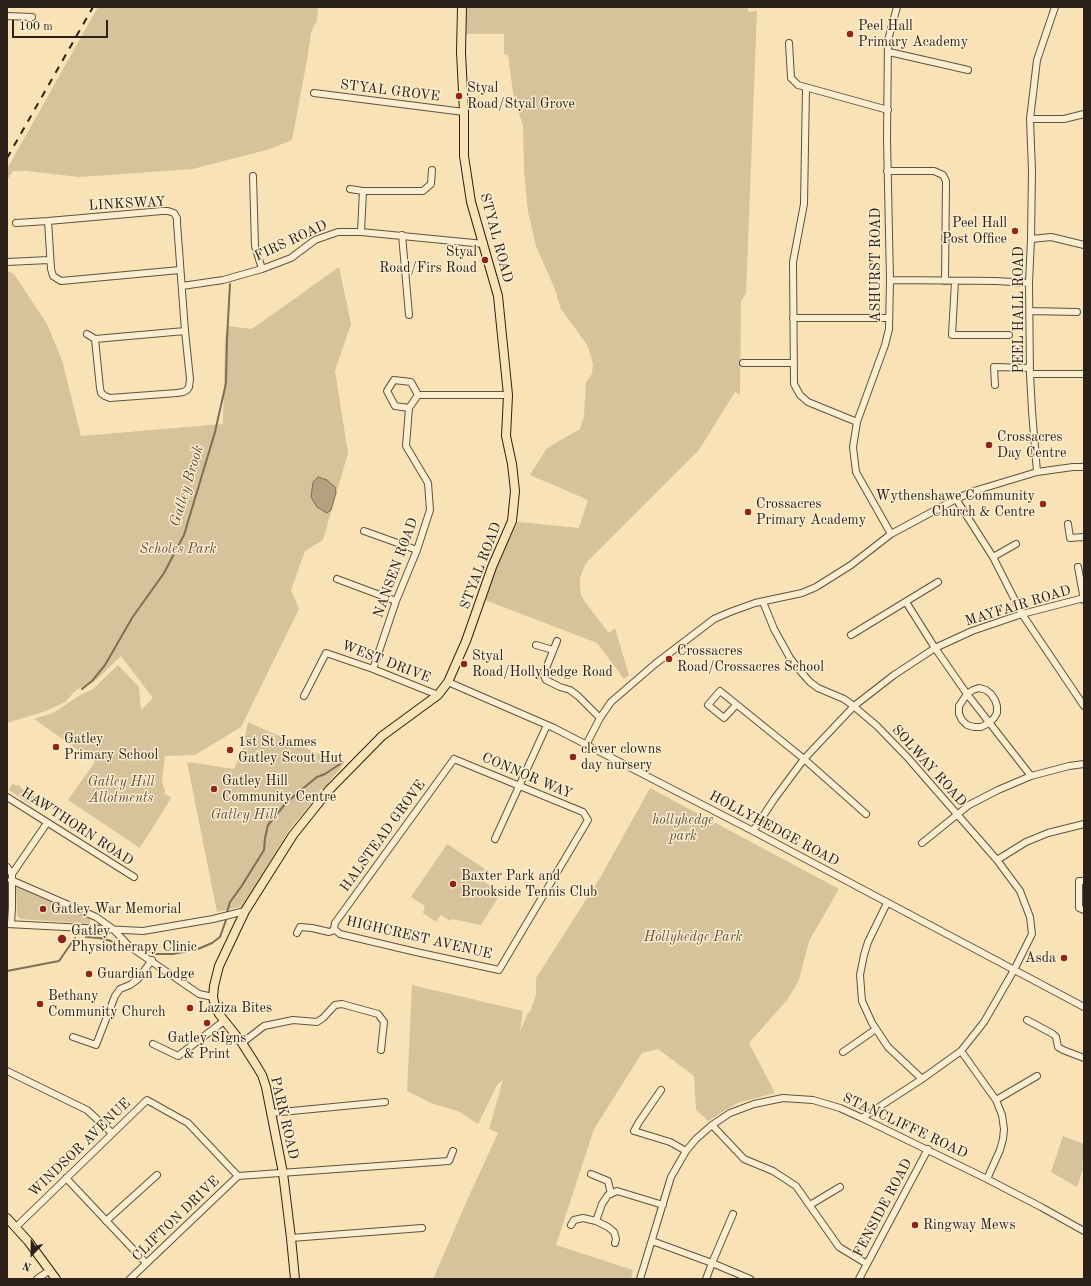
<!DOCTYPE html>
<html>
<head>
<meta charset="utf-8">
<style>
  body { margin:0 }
  #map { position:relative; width:1091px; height:1286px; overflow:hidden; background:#f9e3b6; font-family:"Old Standard TT",serif }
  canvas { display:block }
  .frame { position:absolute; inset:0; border:8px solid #2b2118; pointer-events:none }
  .north { position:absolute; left:12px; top:1234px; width:40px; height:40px; -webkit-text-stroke:3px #fbedd0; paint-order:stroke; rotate:202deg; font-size:11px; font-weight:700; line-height:16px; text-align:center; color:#2b2118 }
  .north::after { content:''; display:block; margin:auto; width:14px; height:18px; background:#2b2118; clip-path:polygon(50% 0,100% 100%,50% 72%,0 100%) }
  .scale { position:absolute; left:12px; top:20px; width:96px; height:18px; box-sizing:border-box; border:2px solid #2b2118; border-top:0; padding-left:5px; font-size:12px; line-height:14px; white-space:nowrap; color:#2b2118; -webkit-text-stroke:3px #fbedd0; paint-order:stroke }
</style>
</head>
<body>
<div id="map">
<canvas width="1091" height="1286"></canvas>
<div class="frame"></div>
<div class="north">N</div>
<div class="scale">100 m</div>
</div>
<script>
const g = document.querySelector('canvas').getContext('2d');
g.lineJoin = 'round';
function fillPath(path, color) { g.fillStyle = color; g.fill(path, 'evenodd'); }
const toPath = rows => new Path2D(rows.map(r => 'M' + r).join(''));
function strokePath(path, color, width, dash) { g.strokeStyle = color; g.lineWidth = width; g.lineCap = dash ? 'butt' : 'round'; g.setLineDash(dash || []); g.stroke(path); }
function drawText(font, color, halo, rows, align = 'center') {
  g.font = font + ' "Old Standard TT",serif'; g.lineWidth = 3; g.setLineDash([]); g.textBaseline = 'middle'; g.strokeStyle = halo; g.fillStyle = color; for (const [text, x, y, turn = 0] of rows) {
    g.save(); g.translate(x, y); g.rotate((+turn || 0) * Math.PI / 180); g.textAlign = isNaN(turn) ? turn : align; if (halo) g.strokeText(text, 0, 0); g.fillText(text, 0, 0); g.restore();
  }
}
fillPath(toPath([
  [98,7,318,7,317,20,311,32,308,55,292,140,270,149,193,169,79,177,26,171,13,171,7,180,7,169],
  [466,7,747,7,749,12,757,11,746,293,741,302,740,395,735,392,699,450,590,559,585,565,580,578,580,586,581,595,585,602,609,633,615,628,629,675,624,679,597,643,485,600,500,558,518,522,579,528,588,500,530,475,547,448,580,429,584,416,586,382,592,374,593,364,588,346,561,309,554,287,536,246,528,212,524,171,523,125,514,99,508,55,504,54,504,34,464,34],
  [339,267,351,324,335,371,348,453,323,540,305,551,291,590,299,609,241,727,195,755,165,756,162,781,165,791,164,793,171,798,140,848,68,800,95,762,34,719,53,713,82,694,93,689,118,665,139,687,141,710,153,698,121,656,95,681,76,690,65,702,46,711,7,723,7,271,14,274,47,324,62,360,81,436,223,424,225,338,228,326,252,329],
  [248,722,343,765,289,830,244,906,217,912,187,762,234,769,243,748],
  [12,784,21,786,21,788,36,798,31,805,9,790],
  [650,788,839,889,809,941,799,980,787,1000,749,1043,775,1093,737,1103,708,1121,696,1110,694,1076,658,1049,642,1053,594,1129,556,1245,633,1270,631,1279,433,1279,469,1196,498,1133,497,1132,489,1129,503,1080,497,1085,478,1124,458,1111,433,1104,407,1091,412,985,523,1011,520,1031,528,1013,530,1012,536,994,536,978,600,878],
  [447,844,485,869,479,878,501,893,481,925,452,919,450,921,441,915,436,922,423,913,425,906,411,897],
  [16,886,90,919,90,924,21,919,18,917,17,915],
  [1063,1136,1084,1144,1084,1158,1082,1164,1084,1166,1077,1187,1051,1172]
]), '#d6c29b');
const water = toPath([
  [318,477,327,480,335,487,336,493,331,510,327,513,317,507,311,497,313,482,318,477]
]);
fillPath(water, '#b3a180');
strokePath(water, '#7d6e56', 1);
strokePath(toPath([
  [82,689,92,681,105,665,132,618,164,573,184,535,215,432,226,383,227,339,230,284],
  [227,912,230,902,241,887,264,850,265,838,268,825,286,803,301,790,317,777,325,774,343,762],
  [86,937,100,938,111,941,121,947],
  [138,945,155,954,173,954,198,949,212,943,220,937,226,920],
  [7,971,59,961,75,938]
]), '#7d6e56', 2);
const minor = toPath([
  [7,16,32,17],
  [789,43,791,78,798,85,888,110],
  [889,52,968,70],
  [806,88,804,204,793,262,794,384,800,395,808,402,857,422],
  [314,93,464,112],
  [1030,119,1064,119,1084,114],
  [887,171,934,171,943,175,946,181,945,281],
  [253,176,255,246,262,269],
  [350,189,363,191],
  [48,221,51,269,53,276,61,281,180,270],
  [16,223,48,221,162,211,168,211,174,213,177,218,177,223,185,331],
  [361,232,363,191,423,191,431,184,432,170],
  [402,235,409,315],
  [1031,239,1051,237,1084,245],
  [7,262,49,260],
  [890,280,996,281,1029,283],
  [955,281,952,335,1009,335],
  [182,286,223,280,262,269,291,258,315,240,338,232,361,232,484,244],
  [1030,311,1077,312],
  [793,318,889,318],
  [185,331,190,379,189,387,187,390,183,392,177,393,110,398,105,396,101,393,100,388,95,339,185,331],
  [87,334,95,339],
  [743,363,793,363],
  [1030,374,1084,374],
  [394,380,411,382,418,395,409,408,395,406,387,391,394,380],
  [995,385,994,367,1030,368],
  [418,395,508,395],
  [1037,472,1032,411,1030,374,1029,283,1031,239,1032,171,1030,119,1037,60,1055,7],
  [956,499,993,557,1022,614,1084,706],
  [1068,524,1070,538,1084,537],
  [364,531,417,550],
  [891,534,856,472,853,447,857,422,885,345,889,329,890,280,887,139,888,40,897,7],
  [993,557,1016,544],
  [1078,567,1084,600],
  [337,579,396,601],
  [763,602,774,629,790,658,801,672,810,682,818,688,844,699,851,704,877,726,908,758,997,860,1020,891,1030,917,1032,934,1014,970,984,1022,961,1051,922,1079,862,1118],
  [906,602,935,648,967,694,1031,776],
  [851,635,938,582],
  [557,641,545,671,544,676,546,680,560,687,570,690,578,696,600,718],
  [536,645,553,650],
  [373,669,396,601,417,550,430,510,428,483,406,446,409,408],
  [448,682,554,728,753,831,1084,1007],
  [979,688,986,690,991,694,995,700,997,706,997,713,994,718,989,723,981,727,974,727,967,725,962,720,959,714,959,706,967,694,973,690,979,688],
  [304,696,326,653,373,669,438,695],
  [736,705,724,718,708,705,720,691,804,759,866,814],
  [586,745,600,718,611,702,655,664,714,619,730,612,755,603,802,593,816,587,851,565,891,534,956,499,974,491,1037,472,1073,467,1084,467],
  [454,759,583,812,588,820,499,970,416,952,340,934,334,929,335,923,454,759],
  [7,797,134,877],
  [753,831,775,798,804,759,854,706,894,675,935,648,972,631,1022,614,1084,598],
  [495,839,547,725],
  [922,843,969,805,998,790,1031,776,1069,766,1084,764],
  [997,860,1026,842,1048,833,1084,824],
  [7,867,12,874,12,908,11,923],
  [12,874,47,823],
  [11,880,96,917,113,929,129,946,199,994,213,997],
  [1084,881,1079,881,1079,908,1084,910],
  [887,903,868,942,864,955,860,975,862,1001,872,1023,888,1047,922,1079],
  [7,924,143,931,213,919,245,911],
  [297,933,300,927,312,928,329,932,335,930],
  [1027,1020,1053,1034,1056,1037,1058,1047,1063,1050,1084,1058],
  [73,1037,96,1045,115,996,120,989,130,985,138,979,152,960],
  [242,1043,264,1026,293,1020,317,1022,323,1018,335,1005,342,1004,378,1014,384,1022,381,1050],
  [153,1044,178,1056,224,1021],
  [961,1051,996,1100,1002,1115,1004,1129,1003,1139,1000,1150,987,1179],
  [843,1052,876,1029],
  [7,1071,87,1110,112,1133],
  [661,1090,639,1122,634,1131,670,1142,686,1151],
  [996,1100,1037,1076],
  [271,1113,385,1102],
  [712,1125,744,1159,773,1171,796,1186,839,1247,867,1264],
  [591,1174,608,1181,611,1194],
  [66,1178,146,1263],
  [810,1205,840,1187],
  [106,1221,157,1175],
  [571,1225,574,1220,583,1218,596,1221],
  [16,1227,147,1100,188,1123,238,1176,449,1161,453,1151],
  [291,1238,422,1228],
  [652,1241,712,1263,750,1279],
  [615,1243,616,1239,614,1232,608,1227,596,1221,602,1204,608,1195,617,1191,663,1205],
  [37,1279,50,1270],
  [130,1279,238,1176],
  [640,1279,671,1177,686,1151,696,1139,712,1125,730,1113,754,1104,783,1098,813,1100,840,1108,862,1118,987,1179,1041,1207,1084,1231],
  [706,1279,712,1263,733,1214],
  [859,1279,928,1149]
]);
const major = toPath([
  [7,1218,28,1241,56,1279],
  [295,1279,291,1238,283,1173,266,1087,262,1075,256,1065,242,1043,219,1014,215,1006,213,997,214,986,219,966,245,911,293,835,329,790,382,736,438,695,448,682,466,641,492,567,512,521,515,491,512,464,506,436,508,395,498,296,471,202,464,156,464,112,461,52,462,7]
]);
strokePath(minor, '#5e5240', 8);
strokePath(major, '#2b2118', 10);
strokePath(minor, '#fbedd0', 6);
strokePath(major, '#f9e3b6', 8);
strokePath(toPath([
  [7,158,93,7]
]), '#2b2118', 2, [7, 7]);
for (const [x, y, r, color] of [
  [850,34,4,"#8f2418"],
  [459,96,4,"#8f2418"],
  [1015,231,4,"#8f2418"],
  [485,260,4,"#8f2418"],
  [989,445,4,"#8f2418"],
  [1043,504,4,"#8f2418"],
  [748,512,4,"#8f2418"],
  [669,659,4,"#8f2418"],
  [464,664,4,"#8f2418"],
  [56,747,4,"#8f2418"],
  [230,750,4,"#8f2418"],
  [573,757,4,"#8f2418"],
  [214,789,4,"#8f2418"],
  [453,884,4,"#8f2418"],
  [43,909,4,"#8f2418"],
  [62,939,5,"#8f2418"],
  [1064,958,4,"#8f2418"],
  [89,974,4,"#8f2418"],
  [40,1004,4,"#8f2418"],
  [190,1008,4,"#8f2418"],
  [207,1023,4,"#8f2418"],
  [915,1225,4,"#8f2418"]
]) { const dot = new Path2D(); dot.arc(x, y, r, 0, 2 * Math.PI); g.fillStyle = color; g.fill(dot); strokePath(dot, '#fbedd0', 1.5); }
drawText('14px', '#2b2118', '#fbedd0', [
  ["Peel Hall",858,26],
  ["Primary Academy",858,42],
  ["Styal",467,88],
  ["Road/Styal Grove",467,104],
  ["Peel Hall",1007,223,"right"],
  ["Post Office",1007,239,"right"],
  ["Styal",477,252,"right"],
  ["Road/Firs Road",477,268,"right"],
  ["Crossacres",997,437],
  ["Day Centre",997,453],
  ["Wythenshawe Community",1035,496,"right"],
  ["Church & Centre",1035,512,"right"],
  ["Crossacres",756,504],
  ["Primary Academy",756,520],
  ["Crossacres",677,651],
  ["Road/Crossacres School",677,667],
  ["Styal",472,656],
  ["Road/Hollyhedge Road",472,672],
  ["Gatley",64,739],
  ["Primary School",64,755],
  ["1st St James",238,742],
  ["Gatley Scout Hut",238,758],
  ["clever clowns",581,749],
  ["day nursery",581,765],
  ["Gatley Hill",222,781],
  ["Community Centre",222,797],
  ["Baxter Park and",461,876],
  ["Brookside Tennis Club",461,892],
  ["Gatley War Memorial",51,909],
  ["Gatley",71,931],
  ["Physiotherapy Clinic",71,947],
  ["Asda",1056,958,"right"],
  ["Guardian Lodge",97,974],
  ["Bethany",48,996],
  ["Community Church",48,1012],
  ["Laziza Bites",198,1008],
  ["Gatley SIgns",207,1038,"center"],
  ["& Print",207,1054,"center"],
  ["Ringway Mews",923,1225]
], 'left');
drawText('14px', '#2b2118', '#fbedd0', [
  ["STYAL GROVE",390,91,7],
  ["LINKSWAY",127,204,-3],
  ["STYAL ROAD",496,238,75],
  ["FIRS ROAD",291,241,-25],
  ["ASHURST ROAD",876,265,-90],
  ["PEEL HALL ROAD",1019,310,-90],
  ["STYAL ROAD",481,566,-69],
  ["NANSEN ROAD",396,568,-70],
  ["MAYFAIR ROAD",1018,606,-17],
  ["WEST DRIVE",386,662,21],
  ["SOLWAY ROAD",929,766,48],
  ["CONNOR WAY",527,776,23],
  ["HAWTHORN ROAD",77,827,33],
  ["HOLLYHEDGE ROAD",774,829,28],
  ["HALSTEAD GROVE",383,836,-54],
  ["HIGHCREST AVENUE",419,938,13],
  ["PARK ROAD",284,1118,77],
  ["STANCLIFFE ROAD",905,1126,25],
  ["WINDSOR AVENUE",80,1148,-44],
  ["FENSIDE ROAD",883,1208,-62],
  ["CLIFTON DRIVE",176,1219,-44]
]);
drawText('italic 14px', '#5e513f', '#fbedd0', [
  ["Scholes Park",178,549],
  ["Gatley Hill",121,782],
  ["Allotments",121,798],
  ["Gatley Hill",244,815],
  ["hollyhedge",683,820],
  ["park",683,836],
  ["Hollyhedge Park",693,937]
]);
drawText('italic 15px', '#5b4e3c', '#fbedd0', [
  ["Gatley Brook",187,486,-73]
]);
</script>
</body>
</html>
